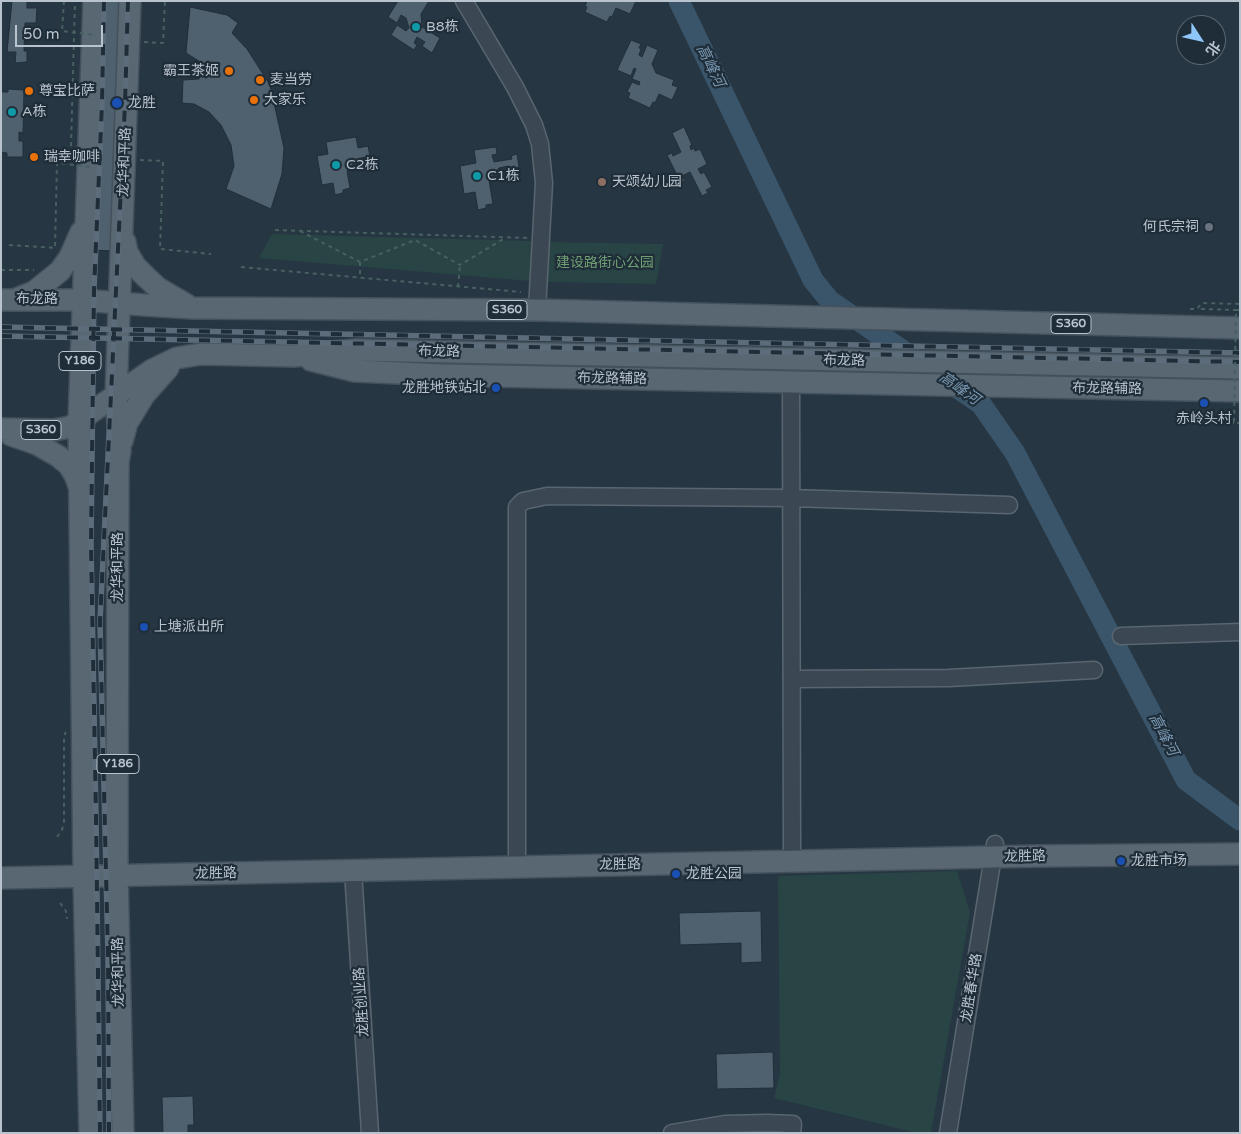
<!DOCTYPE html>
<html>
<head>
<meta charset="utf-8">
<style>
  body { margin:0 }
  #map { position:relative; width:1241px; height:1134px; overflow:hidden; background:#263643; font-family:"Varela Round","Noto Sans SC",sans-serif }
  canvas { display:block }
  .frame { position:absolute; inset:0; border:2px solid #b8c3cd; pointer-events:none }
  .north { position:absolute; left:1176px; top:15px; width:50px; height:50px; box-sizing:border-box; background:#1f2d38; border:1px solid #5c6974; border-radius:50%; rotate:125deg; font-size:14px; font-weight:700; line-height:20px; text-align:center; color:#b8c3cd }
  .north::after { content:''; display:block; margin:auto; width:18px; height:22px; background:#8fc6fa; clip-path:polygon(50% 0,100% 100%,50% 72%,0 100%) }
  .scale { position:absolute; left:15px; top:25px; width:88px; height:22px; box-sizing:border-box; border:2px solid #b8c3cd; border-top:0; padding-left:6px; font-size:15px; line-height:18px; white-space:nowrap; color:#b8c3cd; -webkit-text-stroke:4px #1f2d38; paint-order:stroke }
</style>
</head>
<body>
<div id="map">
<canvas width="1241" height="1134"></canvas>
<div class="frame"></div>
<div class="north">北</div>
<div class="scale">50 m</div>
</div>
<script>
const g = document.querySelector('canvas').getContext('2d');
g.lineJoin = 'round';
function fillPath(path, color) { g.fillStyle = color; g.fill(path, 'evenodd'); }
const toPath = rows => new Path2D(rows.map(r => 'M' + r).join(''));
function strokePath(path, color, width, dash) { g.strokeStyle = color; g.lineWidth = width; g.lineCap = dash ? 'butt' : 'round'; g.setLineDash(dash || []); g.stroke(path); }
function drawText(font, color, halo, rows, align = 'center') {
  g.font = font + ' "Varela Round","Noto Sans SC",sans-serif'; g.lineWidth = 4.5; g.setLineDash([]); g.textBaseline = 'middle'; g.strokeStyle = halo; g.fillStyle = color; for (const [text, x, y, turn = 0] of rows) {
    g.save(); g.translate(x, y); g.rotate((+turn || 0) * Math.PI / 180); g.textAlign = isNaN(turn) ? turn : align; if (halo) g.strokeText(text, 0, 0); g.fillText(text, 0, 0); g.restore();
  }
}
fillPath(toPath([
  [272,234,531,241,530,281,259,258],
  [548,242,663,244,656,284,548,282],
  [957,871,970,912,931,1133,913,1132,774,1098,780,1073,778,876]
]), '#284444');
strokePath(toPath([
  [679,1,813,280,830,301,981,404,1015,453,1186,780,1240,820]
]), '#3a556a', 21);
const building = toPath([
  [12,1,27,1,27,8,37,8,36,23,25,23,24,51,27,51,27,62,15,63,16,52,7,52,12,1],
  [97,1,133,1,122,251,86,250,97,1],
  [398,1,429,1,421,14,422,27,440,38,432,53,422,46,425,42,417,37,414,43,417,45,414,50,391,35,397,25,406,31,409,28,406,18,401,15,397,23,388,17,398,1],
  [587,1,636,1,630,14,616,8,612,17,610,16,607,22,585,12,587,7,585,6,587,1],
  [190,7,227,15,238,23,232,33,247,49,270,85,284,148,282,174,271,209,226,189,234,166,231,145,221,125,209,112,194,104,182,103,183,80,199,79,207,66,186,53,190,7],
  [631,40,641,44,639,48,641,49,639,55,642,57,647,45,658,50,652,64,656,73,674,80,672,85,678,87,672,100,659,94,655,103,653,102,650,108,628,98,630,93,627,92,632,82,639,85,640,82,632,79,636,69,634,68,631,76,617,70,631,40],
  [1,89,2,92,8,92,8,89,24,90,23,133,19,132,19,141,23,141,23,157,7,157,7,153,1,152,1,89],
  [684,127,692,145,690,146,691,150,694,148,695,151,700,149,707,164,698,169,701,174,704,172,712,187,706,190,708,193,702,196,690,172,682,176,685,181,681,183,667,155,672,153,673,156,681,152,672,133,684,127],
  [356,137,358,148,368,146,370,156,357,159,347,171,350,188,343,190,343,193,335,195,333,183,322,185,317,156,328,154,326,142,356,137],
  [496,147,497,154,492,155,494,162,512,159,511,156,517,154,519,167,515,168,515,171,509,172,508,166,499,168,489,180,493,204,486,205,486,208,478,210,475,192,464,194,460,166,476,163,474,150,496,147],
  [761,911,762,962,741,963,741,943,680,945,679,913,761,911],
  [773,1052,774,1088,717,1089,716,1054,773,1052],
  [193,1096,194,1125,188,1125,188,1133,163,1133,162,1097,193,1096]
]);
fillPath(building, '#4f616e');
strokePath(building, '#212f3a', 1);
const minor = toPath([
  [464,1,515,87,534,125,540,144,544,183,537,310],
  [791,383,792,861],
  [1121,636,1240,632],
  [792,679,949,678,1094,670],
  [517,855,517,507,523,501,547,496,791,498,1009,505],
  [353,871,370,1133],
  [672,1133,725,1124,767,1123,793,1124,792,1133],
  [948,1133,995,844]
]);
const major = toPath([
  [125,242,127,252,135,266,146,277,158,288,187,305],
  [19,298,34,292,60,271,70,257,81,232],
  [1,300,82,300,144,305,192,308,537,310,1240,328],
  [311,360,355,371,442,375,1240,391],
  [1,429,54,430,70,427,152,370,177,358,201,354,294,356,356,350,1240,368],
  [11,435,37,444,58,456,69,465,75,475,79,486],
  [122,441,127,423,144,395,168,368],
  [1,878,1039,856,1240,854],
  [90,1133,84,876,79,422,94,1],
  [123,1133,117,872,118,462,120,451,116,396,130,1]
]);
strokePath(minor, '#596670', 19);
strokePath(major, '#44515c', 24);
strokePath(toPath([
  [144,42,163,43,165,1],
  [71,146,75,1],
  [140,160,163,161,160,249,211,254],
  [275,230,527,238],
  [300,231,360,262,415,240,460,265,505,238],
  [360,262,360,278],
  [241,267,521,292],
  [1,270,34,270],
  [458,287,460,265],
  [1190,309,1197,309,1202,303,1240,304],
  [1201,309,1236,310],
  [1201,422,1234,423],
  [57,837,62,830,64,822,64,736,66,732],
  [60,903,66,911,67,919]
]), '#476060', 2, [4, 4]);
strokePath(minor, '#3b4853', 16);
strokePath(major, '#596773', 21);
const rail = toPath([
  [1,327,1240,353],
  [1,336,1240,362],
  [100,1133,96,816,91,545,94,290,102,104,104,1],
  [109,1133,108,956,100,622,125,104,128,1]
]);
strokePath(rail, '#5d6c7a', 5.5);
strokePath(rail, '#1f2d38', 4, [11]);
strokePath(toPath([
  [64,1,62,31,96,35],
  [9,245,55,248,57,163,90,167],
  [1240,310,1236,310,1234,423,1240,423]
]), '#476060', 2, [4, 4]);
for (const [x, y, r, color] of [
  [416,27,5,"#0f9aa8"],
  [229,71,5,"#e8710a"],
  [260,80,5,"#e8710a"],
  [29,91,5,"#e8710a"],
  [254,100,5,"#e8710a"],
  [117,103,6,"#1a4fb4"],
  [12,112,5,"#0f9aa8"],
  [34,157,5,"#e8710a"],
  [336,165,5,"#0f9aa8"],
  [477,176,5,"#0f9aa8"],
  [602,182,5,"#8d6e63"],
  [1209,227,5,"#6b7280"],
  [496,388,5,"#1a4fb4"],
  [1204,403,5,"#1a4fb4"],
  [144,627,5,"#1a4fb4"],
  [1121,861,5,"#1a4fb4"],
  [676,874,5,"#1a4fb4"]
]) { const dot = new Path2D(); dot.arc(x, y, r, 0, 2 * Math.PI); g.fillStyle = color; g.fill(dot); strokePath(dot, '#1f2d38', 2); }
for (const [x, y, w] of [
  [507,310,40],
  [1071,324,40],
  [80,361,42],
  [41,430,40],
  [118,764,42]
]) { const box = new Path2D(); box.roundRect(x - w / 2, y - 9.5, w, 19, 4); g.fillStyle = '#1f2d38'; g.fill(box); strokePath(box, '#b8c3cd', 1); }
drawText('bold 12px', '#b8c3cd', null, [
  ["S360",507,310],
  ["S360",1071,324],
  ["Y186",80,361],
  ["S360",41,430],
  ["Y186",118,764]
]);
drawText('14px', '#b8c3cd', '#1f2d38', [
  ["B8栋",426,27],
  ["霸王茶姬",219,71,"right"],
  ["麦当劳",270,80],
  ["尊宝比萨",39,91],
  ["大家乐",264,100],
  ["龙胜",128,103],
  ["A栋",22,112],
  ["瑞幸咖啡",44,157],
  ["C2栋",346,165],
  ["C1栋",487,176],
  ["天颂幼儿园",612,182],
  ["何氏宗祠",1199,227,"right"],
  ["龙胜地铁站北",486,388,"right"],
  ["赤岭头村",1204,419,"center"],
  ["上塘派出所",154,627],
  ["龙胜市场",1131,861],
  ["龙胜公园",686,874]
], 'left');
drawText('14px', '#b8c3cd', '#1f2d38', [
  ["龙华和平路",125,162,-88],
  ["布龙路",37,299],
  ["布龙路",439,352,1],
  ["布龙路",844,361,1],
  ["布龙路辅路",612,379,1],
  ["布龙路辅路",1107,389,1],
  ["龙华和平路",118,567,-90],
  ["龙胜路",1025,857,-1],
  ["龙胜路",620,865,-1],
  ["龙胜路",216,874,-1],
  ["龙华和平路",119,972,-91],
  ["龙胜春华路",972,988,-81],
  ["龙胜创业路",362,1002,-94]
]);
drawText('14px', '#6f9e73', '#1f2d38', [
  ["建设路街心公园",605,263]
]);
drawText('italic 15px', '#7897b0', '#1f2d38', [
  ["高峰河",710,66,64],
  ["高峰河",959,389,35],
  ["高峰河",1163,735,62]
]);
</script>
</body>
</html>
